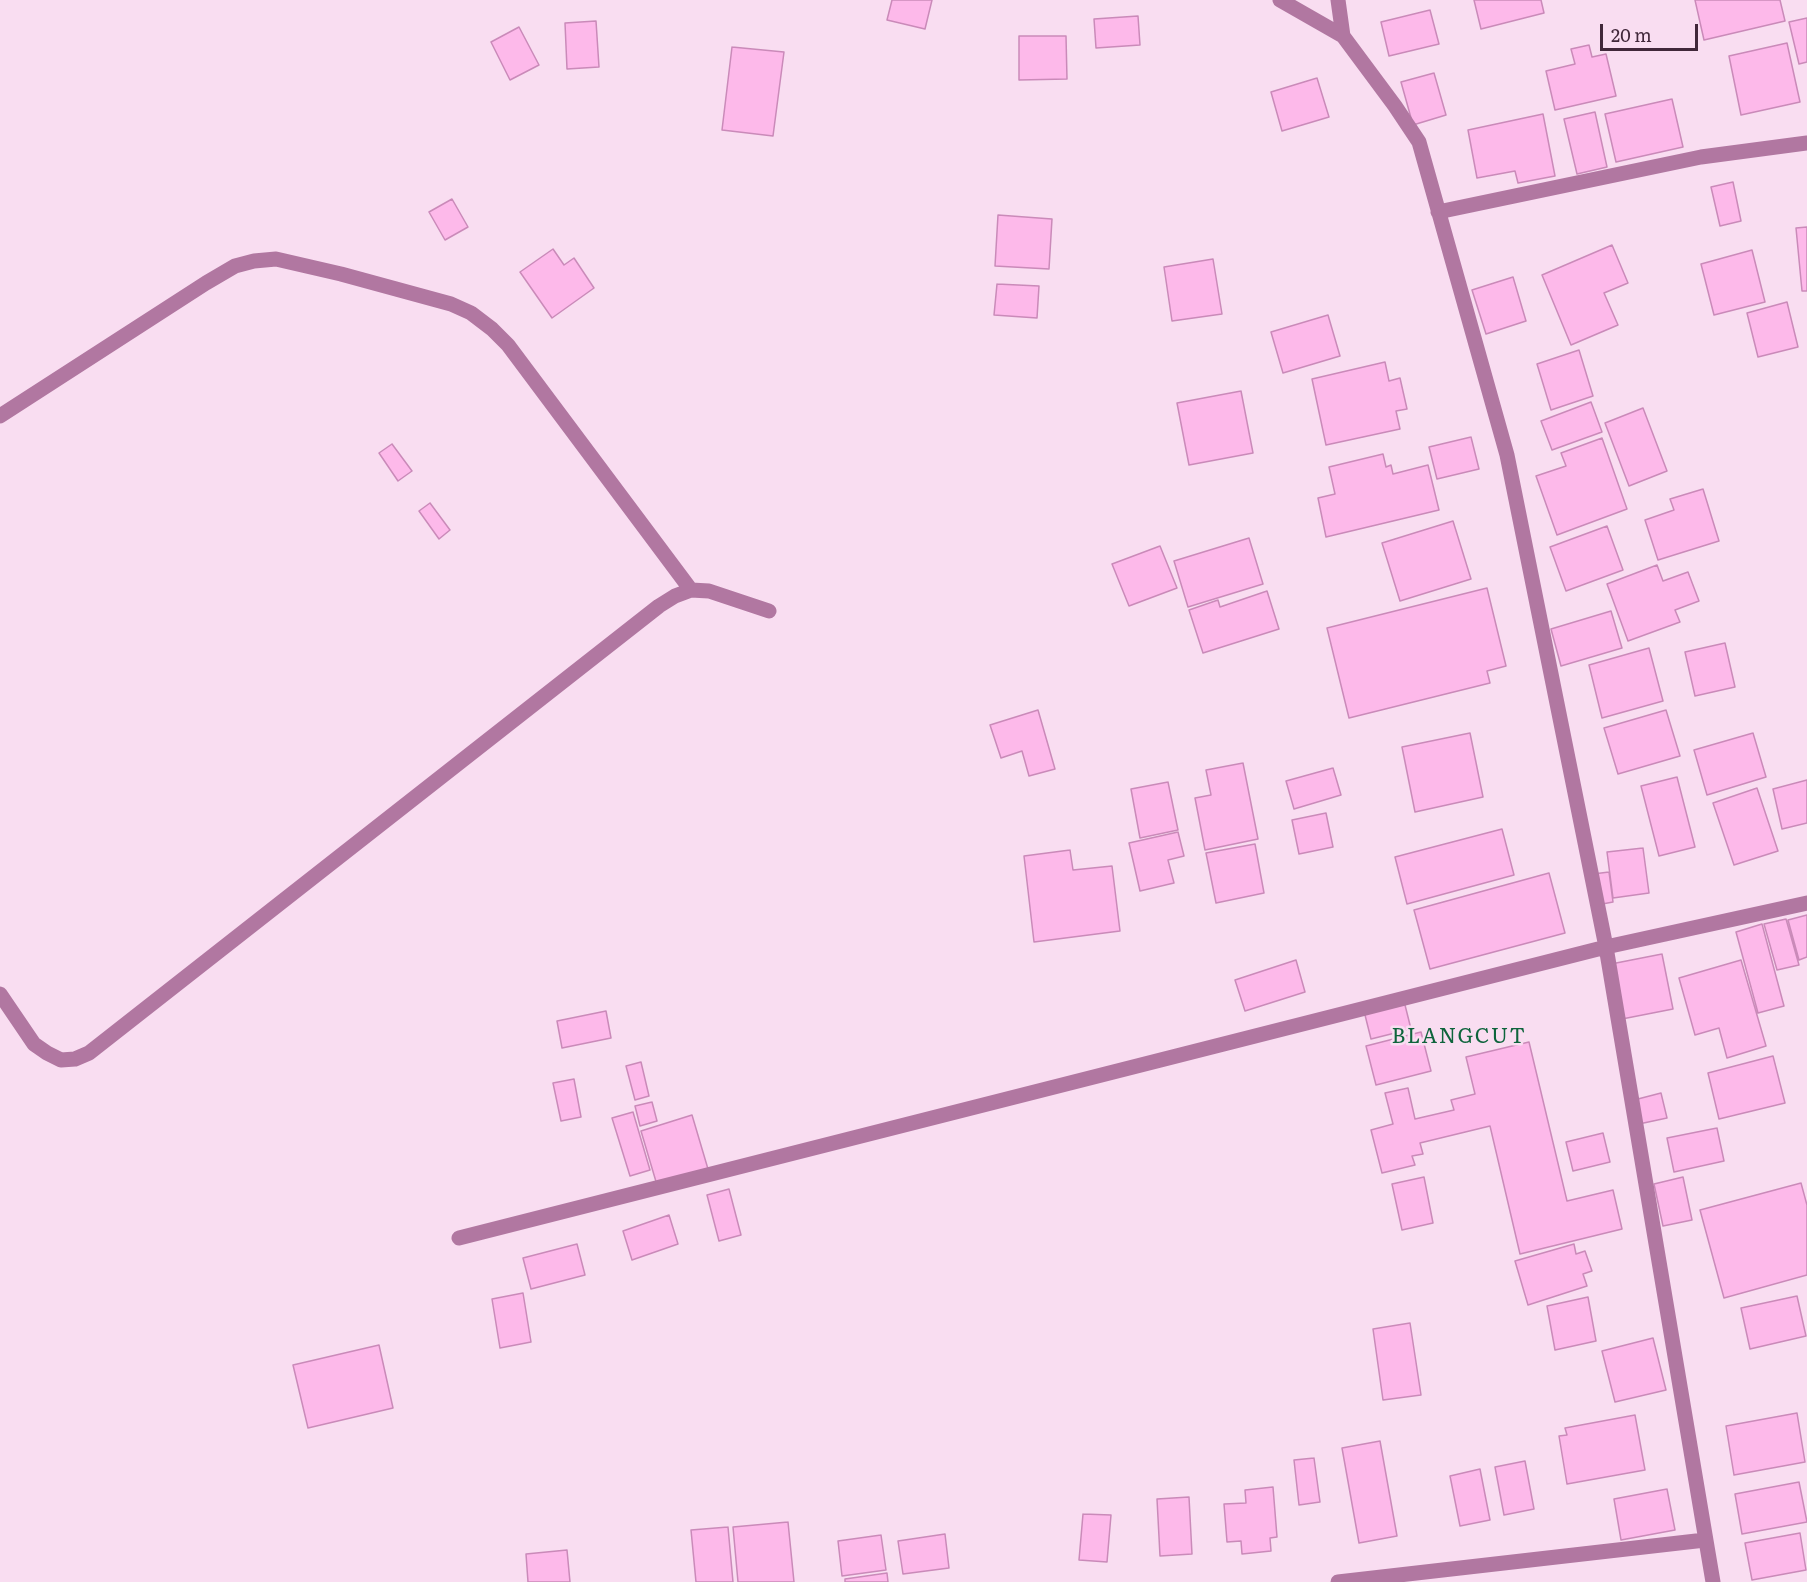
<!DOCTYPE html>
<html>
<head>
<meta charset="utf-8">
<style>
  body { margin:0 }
  #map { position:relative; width:1807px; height:1582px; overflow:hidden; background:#f9ddf1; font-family:Literata,serif }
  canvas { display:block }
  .scale { position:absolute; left:1600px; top:24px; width:98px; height:27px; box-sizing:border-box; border:3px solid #41273a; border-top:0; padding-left:8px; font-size:18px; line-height:21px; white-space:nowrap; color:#41273a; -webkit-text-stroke:4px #f9ddf1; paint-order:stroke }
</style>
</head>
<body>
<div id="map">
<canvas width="1807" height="1582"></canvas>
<div class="scale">20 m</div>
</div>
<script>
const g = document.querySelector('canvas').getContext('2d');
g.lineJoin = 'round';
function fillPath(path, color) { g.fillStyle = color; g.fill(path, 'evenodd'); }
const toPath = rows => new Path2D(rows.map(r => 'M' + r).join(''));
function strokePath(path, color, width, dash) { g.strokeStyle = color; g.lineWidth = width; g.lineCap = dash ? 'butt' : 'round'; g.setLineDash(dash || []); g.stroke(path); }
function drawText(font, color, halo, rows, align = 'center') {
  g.font = font + ' Literata,serif'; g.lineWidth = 5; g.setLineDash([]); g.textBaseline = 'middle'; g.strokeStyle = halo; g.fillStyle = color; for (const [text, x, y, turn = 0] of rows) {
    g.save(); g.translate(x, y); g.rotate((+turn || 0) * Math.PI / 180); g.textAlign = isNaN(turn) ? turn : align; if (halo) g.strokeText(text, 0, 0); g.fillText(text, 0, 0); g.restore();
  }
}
const building = toPath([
  [892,0,932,0,925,29,887,20,892,0],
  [1474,0,1541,0,1544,13,1481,29,1474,0],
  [1695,0,1780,0,1785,21,1704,40,1695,0],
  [1430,10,1439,44,1389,56,1381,22,1430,10],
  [1138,16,1140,45,1096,48,1094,19,1138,16],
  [1807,18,1807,62,1799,64,1789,22,1807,18],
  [596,21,599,67,567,69,565,23,596,21],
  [519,27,539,65,510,80,491,42,519,27],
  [1019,36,1066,36,1067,79,1019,80,1019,36],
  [1787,43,1800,102,1741,115,1729,56,1787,43],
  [1589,45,1592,57,1606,54,1616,96,1555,110,1546,71,1575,64,1571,49,1589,45],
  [732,47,784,52,773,136,722,130,732,47],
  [1434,73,1446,115,1413,125,1401,82,1434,73],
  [1317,78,1329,117,1282,131,1271,92,1317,78],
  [1672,99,1683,147,1616,162,1605,114,1672,99],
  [1595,112,1607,167,1577,174,1564,119,1595,112],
  [1543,114,1555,176,1518,183,1515,171,1477,178,1468,130,1543,114],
  [1733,182,1741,221,1720,226,1711,187,1733,182],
  [452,199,468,227,445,240,429,212,452,199],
  [998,215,1052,219,1049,269,995,266,998,215],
  [1807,227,1807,291,1802,291,1796,228,1807,227],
  [1612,245,1628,283,1604,293,1618,325,1571,345,1542,275,1612,245],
  [553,249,564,265,574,258,594,288,552,318,520,272,553,249],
  [1752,250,1765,302,1714,315,1701,264,1752,250],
  [1213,259,1222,314,1172,321,1164,267,1213,259],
  [1513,277,1526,321,1486,334,1472,290,1513,277],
  [997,284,1039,286,1037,318,994,315,997,284],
  [1787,302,1798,347,1758,357,1747,313,1787,302],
  [1328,315,1340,356,1283,373,1271,332,1328,315],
  [1579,350,1593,396,1551,410,1537,364,1579,350],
  [1385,362,1389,381,1400,378,1407,409,1396,411,1400,429,1326,445,1312,379,1385,362],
  [1241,391,1253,453,1189,465,1177,403,1241,391],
  [1591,402,1602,432,1552,450,1541,421,1591,402],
  [1643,408,1667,471,1629,486,1605,423,1643,408],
  [1471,437,1479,469,1437,479,1429,447,1471,437],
  [1602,438,1627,509,1557,535,1536,476,1566,466,1561,453,1602,438],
  [392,444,412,471,398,481,379,453,392,444],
  [1383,454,1386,467,1391,465,1393,474,1428,465,1439,510,1326,537,1318,498,1335,494,1329,467,1383,454],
  [1703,489,1719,541,1658,560,1645,520,1674,510,1670,499,1703,489],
  [430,503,450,530,439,539,419,511,430,503],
  [1453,521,1471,579,1400,601,1382,543,1453,521],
  [1607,526,1623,570,1566,591,1550,547,1607,526],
  [1249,538,1263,584,1188,607,1174,561,1249,538],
  [1160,546,1177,588,1129,606,1112,564,1160,546],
  [1657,565,1663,581,1688,572,1699,601,1675,610,1680,622,1628,641,1607,584,1657,565],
  [1487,588,1506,666,1487,671,1490,683,1349,718,1327,628,1487,588],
  [1267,591,1279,629,1203,653,1189,610,1218,600,1220,607,1267,591],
  [1611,611,1622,648,1561,666,1551,629,1611,611],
  [1725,643,1735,687,1695,696,1685,652,1725,643],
  [1649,648,1663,701,1602,718,1589,665,1649,648],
  [1038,710,1055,769,1029,776,1022,751,1001,758,990,725,1038,710],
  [1666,710,1680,756,1618,774,1604,728,1666,710],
  [1470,733,1483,797,1415,812,1402,747,1470,733],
  [1753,733,1766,777,1707,795,1694,750,1753,733],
  [1243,763,1258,839,1205,850,1195,798,1211,795,1206,770,1243,763],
  [1333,768,1341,795,1294,809,1286,781,1333,768],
  [1677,777,1695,847,1659,856,1641,786,1677,777],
  [1807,780,1807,823,1782,829,1773,789,1807,780],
  [1168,782,1178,830,1140,838,1131,789,1168,782],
  [1757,788,1778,851,1734,865,1713,803,1757,788],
  [1326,813,1333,847,1299,854,1292,820,1326,813],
  [1502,829,1514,875,1407,904,1395,857,1502,829],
  [1178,832,1184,856,1168,860,1174,883,1140,891,1129,843,1178,832],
  [1255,844,1264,893,1216,903,1206,853,1255,844],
  [1643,848,1649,893,1613,898,1607,852,1643,848],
  [1070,850,1073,870,1112,866,1120,931,1034,942,1024,856,1070,850],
  [1609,872,1613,902,1597,905,1593,874,1609,872],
  [1549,873,1565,933,1430,969,1414,910,1549,873],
  [1807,915,1807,957,1799,960,1788,920,1807,915],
  [1786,919,1799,965,1777,970,1764,924,1786,919],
  [1762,924,1784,1006,1758,1013,1736,932,1762,924],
  [1662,954,1673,1009,1622,1019,1611,964,1662,954],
  [1296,960,1305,992,1245,1011,1235,980,1296,960],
  [1741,960,1766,1046,1727,1058,1719,1028,1695,1035,1679,978,1741,960],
  [1404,1001,1411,1029,1371,1039,1364,1011,1404,1001],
  [606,1011,611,1038,562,1048,557,1021,606,1011],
  [1421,1032,1431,1071,1376,1085,1366,1046,1421,1032],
  [1529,1042,1567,1201,1613,1190,1622,1229,1520,1254,1490,1126,1420,1143,1423,1154,1412,1156,1415,1165,1382,1173,1371,1130,1393,1124,1385,1093,1408,1088,1415,1119,1454,1110,1451,1100,1475,1094,1466,1057,1529,1042],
  [1773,1056,1785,1103,1719,1119,1708,1073,1773,1056],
  [641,1062,649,1096,635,1100,626,1066,641,1062],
  [574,1079,581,1117,561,1121,553,1083,574,1079],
  [1661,1093,1667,1118,1639,1124,1634,1100,1661,1093],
  [652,1102,657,1121,640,1126,635,1106,652,1102],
  [633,1112,650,1170,630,1176,612,1118,633,1112],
  [692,1115,708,1169,657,1185,641,1131,692,1115],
  [1717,1128,1724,1161,1674,1172,1667,1138,1717,1128],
  [1603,1133,1610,1162,1573,1171,1566,1142,1603,1133],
  [1424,1177,1433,1223,1402,1230,1392,1184,1424,1177],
  [1683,1177,1692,1220,1663,1226,1654,1184,1683,1177],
  [1801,1183,1807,1205,1807,1275,1724,1298,1700,1210,1801,1183],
  [729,1189,741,1235,719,1241,707,1195,729,1189],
  [669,1215,678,1244,632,1260,623,1231,669,1215],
  [577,1244,585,1275,531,1289,523,1258,577,1244],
  [1574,1244,1576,1254,1585,1251,1592,1271,1583,1274,1587,1286,1528,1305,1515,1261,1574,1244],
  [523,1293,531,1342,500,1348,492,1299,523,1293],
  [1797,1296,1806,1336,1750,1349,1741,1308,1797,1296],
  [1588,1297,1596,1341,1555,1350,1547,1306,1588,1297],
  [1410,1323,1421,1395,1383,1400,1373,1329,1410,1323],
  [1653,1338,1666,1390,1615,1402,1602,1351,1653,1338],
  [379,1345,393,1408,308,1428,293,1365,379,1345],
  [1797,1413,1805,1462,1734,1475,1726,1426,1797,1413],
  [1635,1415,1645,1470,1567,1484,1559,1436,1567,1435,1565,1428,1635,1415],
  [1380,1441,1397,1536,1359,1543,1342,1448,1380,1441],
  [1314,1458,1320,1502,1299,1505,1294,1460,1314,1458],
  [1525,1461,1534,1509,1504,1515,1495,1467,1525,1461],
  [1480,1469,1490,1520,1460,1526,1450,1476,1480,1469],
  [1799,1482,1807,1522,1742,1534,1735,1494,1799,1482],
  [1273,1487,1277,1537,1270,1538,1271,1551,1242,1554,1241,1541,1227,1542,1224,1504,1246,1503,1245,1490,1273,1487],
  [1667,1489,1675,1530,1621,1540,1614,1499,1667,1489],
  [1189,1497,1192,1554,1160,1556,1157,1499,1189,1497],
  [1083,1514,1111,1515,1107,1562,1079,1560,1083,1514],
  [788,1522,794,1582,738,1582,733,1527,788,1522],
  [728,1527,733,1582,696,1582,691,1530,728,1527],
  [1800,1533,1806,1570,1752,1580,1745,1543,1800,1533],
  [945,1534,949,1568,903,1574,898,1541,945,1534],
  [881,1535,886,1570,842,1576,838,1541,881,1535],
  [567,1550,570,1582,528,1582,526,1554,567,1550],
  [887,1573,888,1582,845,1582,845,1579,887,1573]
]);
fillPath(building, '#fdb9ea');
strokePath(building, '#ca8ab9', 1.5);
strokePath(toPath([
  [1280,0,1343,36,1395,106,1419,142,1507,455,1606,947,1713,1582],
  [1338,0,1343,36],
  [1438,212,1701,157,1807,143],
  [0,416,206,283,235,266,254,261,276,259,341,274,451,304,471,313,492,329,508,345,691,590],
  [0,994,34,1044,47,1053,61,1060,75,1059,89,1053,659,606,675,596,691,590,709,591,769,611],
  [459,1238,1606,947,1807,903],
  [1338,1582,1705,1540]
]), '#b177a1', 15);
g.letterSpacing = '1.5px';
drawText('21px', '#0e643c', '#f9ddf1', [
  ["BLANGCUT",1459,1037]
]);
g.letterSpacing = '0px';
</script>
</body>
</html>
